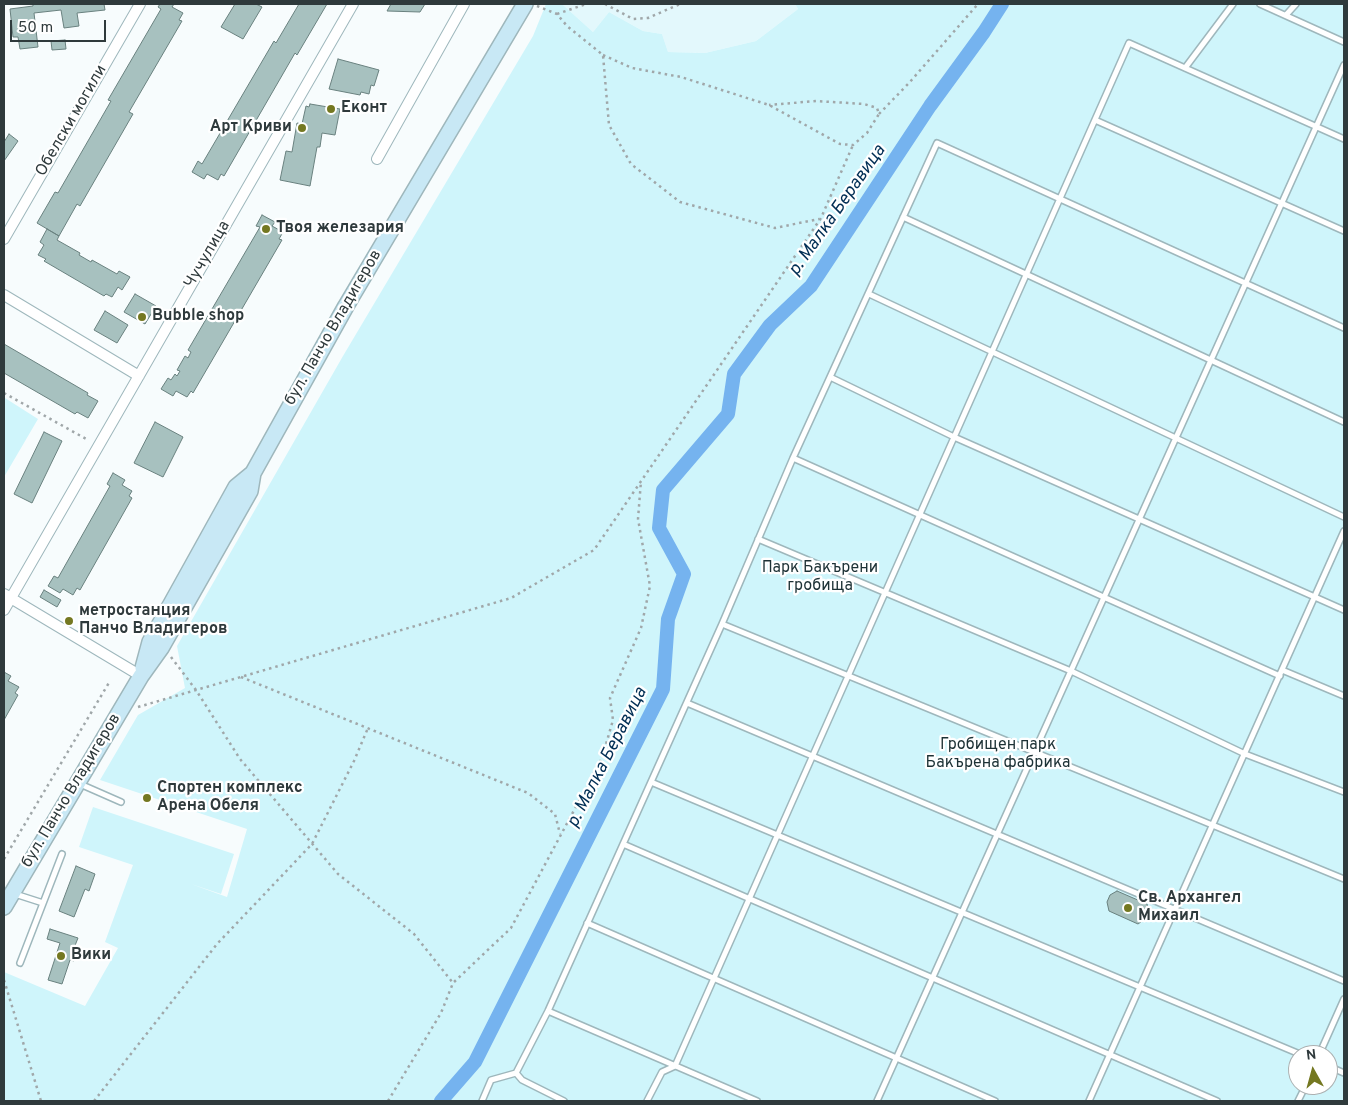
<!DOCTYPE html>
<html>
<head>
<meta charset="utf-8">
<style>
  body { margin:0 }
  #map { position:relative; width:1348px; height:1105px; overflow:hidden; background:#f7fcfd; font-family:Overpass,sans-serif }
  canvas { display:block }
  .frame { position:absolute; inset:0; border:5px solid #2f3a3c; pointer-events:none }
  .north { position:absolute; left:1288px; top:1045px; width:50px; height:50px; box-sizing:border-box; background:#fff; border:1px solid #acb0b1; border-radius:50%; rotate:353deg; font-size:14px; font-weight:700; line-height:20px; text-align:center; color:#2f3a3c }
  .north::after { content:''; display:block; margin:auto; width:18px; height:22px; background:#747821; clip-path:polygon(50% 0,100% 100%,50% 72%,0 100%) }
  .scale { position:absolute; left:10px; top:20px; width:96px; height:22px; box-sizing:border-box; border:2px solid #2f3a3c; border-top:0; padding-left:6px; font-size:15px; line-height:18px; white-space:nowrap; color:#2f3a3c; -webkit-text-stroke:4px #fff; paint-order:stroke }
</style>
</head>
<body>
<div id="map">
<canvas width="1348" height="1105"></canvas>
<div class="frame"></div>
<div class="north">N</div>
<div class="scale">50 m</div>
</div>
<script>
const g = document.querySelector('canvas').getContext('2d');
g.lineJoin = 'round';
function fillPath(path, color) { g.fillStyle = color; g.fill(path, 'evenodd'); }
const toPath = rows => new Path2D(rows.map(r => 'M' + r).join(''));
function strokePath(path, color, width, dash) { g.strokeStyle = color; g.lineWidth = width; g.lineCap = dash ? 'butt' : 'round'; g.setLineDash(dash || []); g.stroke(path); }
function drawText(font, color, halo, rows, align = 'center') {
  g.font = font + ' Overpass,sans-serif'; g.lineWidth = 4.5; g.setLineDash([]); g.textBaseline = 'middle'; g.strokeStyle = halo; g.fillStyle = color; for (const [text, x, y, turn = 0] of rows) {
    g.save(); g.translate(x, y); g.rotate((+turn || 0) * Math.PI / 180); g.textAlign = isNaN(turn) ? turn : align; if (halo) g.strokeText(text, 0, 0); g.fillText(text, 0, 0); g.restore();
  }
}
fillPath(toPath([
  [562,4,795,4,798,9,756,41,705,53,668,52,662,34,643,31,609,12,593,32]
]), '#e3f8fc');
fillPath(toPath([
  [546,4,562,4,593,32,609,12,643,31,662,34,668,52,705,53,756,41,798,9,795,4,1344,4,1344,1101,4,1101,4,972,85,1006,118,948,105,942,133,865,79,847,93,807,234,854,221,894,191,884,227,897,247,829,100,780,138,715,185,688,177,646,343,356,533,36],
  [1298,1055,1328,1055,1328,1085,1298,1085],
  [5,398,38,419,4,477,4,399]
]), '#cff5fb');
strokePath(toPath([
  [441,1101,475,1062,663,689,668,619,684,574,659,528,663,490,728,414,734,374,770,325,811,286,930,106,984,32,1002,4]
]), '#75b3ef', 14);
const building = toPath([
  [33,4,104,4,105,10,77,13,79,26,64,28,61,10,34,13,38,47,20,49,18,37,13,37,10,9,33,6,33,4],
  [160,4,174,4,172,7,183,13,179,20,182,21,129,112,133,114,80,206,77,204,59,236,37,223,55,192,58,193,111,101,108,100,161,9,158,7,160,4],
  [235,4,256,4,262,7,243,39,221,27,235,4],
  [299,4,327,4,297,55,295,53,224,176,221,174,218,180,207,174,204,179,192,172,198,161,202,164,274,41,276,43,299,4],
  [391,4,425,4,420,12,387,11,391,4],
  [65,40,66,49,52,50,51,41,65,40],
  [338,59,379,70,374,86,371,85,369,94,361,92,360,95,329,89,338,59],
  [310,104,340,109,335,135,322,133,320,147,317,147,310,186,280,180,286,151,292,152,297,123,302,124,306,106,309,107,310,104],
  [9,134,18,141,4,161,4,142,9,134],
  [262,215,275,222,272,226,283,232,279,239,282,240,193,393,191,391,187,397,176,391,173,396,161,389,168,378,171,380,175,374,177,376,180,371,177,370,185,356,188,358,191,352,188,350,260,227,256,226,262,215],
  [47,229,59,236,57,240,80,253,79,255,91,262,92,260,117,274,119,271,130,277,122,290,118,287,112,297,106,294,104,296,44,261,46,259,38,255,44,245,40,242,47,229],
  [135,294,156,306,145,324,124,312,135,294],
  [105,311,128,325,117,343,94,330,105,311],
  [4,344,88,393,87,395,98,401,88,418,77,412,75,414,4,373,4,344],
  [155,422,183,437,163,477,134,463,155,422],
  [44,432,62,441,32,503,14,494,44,432],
  [113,473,125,480,122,485,132,491,129,496,132,498,80,590,77,588,73,595,63,589,60,593,48,586,54,576,58,578,110,486,107,484,113,473],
  [44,590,61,600,57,607,40,597,44,590],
  [4,672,11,676,8,681,19,687,15,693,18,695,4,720,4,672],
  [76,866,95,874,89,891,85,889,74,917,59,911,76,866],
  [1117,891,1147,904,1149,912,1145,919,1138,924,1109,911,1107,902,1110,895,1117,891],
  [50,929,78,938,74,948,78,949,74,961,70,960,62,984,48,980,60,943,47,939,50,929]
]);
fillPath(building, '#a7c1bf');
strokePath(building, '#69817f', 1);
const lane = toPath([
  [1260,4,1344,42],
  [1286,15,1296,4],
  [1185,68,1233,4],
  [1095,120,1344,231],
  [903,217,1344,422],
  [869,294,1344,517],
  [830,377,954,437,1344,610],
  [793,458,1280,676],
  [758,539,1071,671,1245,754,1344,792],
  [722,624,1344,879],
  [1282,670,1344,696],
  [687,703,1344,981],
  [651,782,1302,1055],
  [80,784,121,802],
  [623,844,1217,1101],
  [15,894,43,903],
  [587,923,995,1101],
  [20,963,62,854],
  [548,1011,757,1101],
  [1319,1055,1344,999],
  [1328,1066,1344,1073],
  [482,1101,491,1080,516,1073],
  [564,1101,522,1080,516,1073,548,1011,722,624,793,458,937,143,1344,328],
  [647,1101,662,1072,675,1066,1129,43,1344,139],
  [877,1101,1344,65],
  [1089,1101,1344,531],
  [1298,1101,1306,1085]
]);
const street = toPath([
  [377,159,464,4],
  [4,239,140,4],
  [4,295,139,376],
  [4,594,141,676],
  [4,610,353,4]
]);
const secondary = toPath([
  [143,668,150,642,236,487,253,473],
  [4,907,141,676,161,648,250,491,253,473,346,306,525,4]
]);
strokePath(lane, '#9eb7bc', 8);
strokePath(street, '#9eb7bc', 12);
strokePath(secondary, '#9eb7bc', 18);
strokePath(toPath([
  [605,4,633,19,648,18,680,4],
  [537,6,557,14,567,26,603,55,609,125,631,164,680,202,775,228,819,219],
  [557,14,586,4],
  [603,55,632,68,681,77,769,105,840,144,853,145,867,133,879,114,877,108,864,104,816,101,769,105],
  [879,114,909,83,978,4],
  [4,393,88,440],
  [171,657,196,690,240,759,338,874,414,934,453,983],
  [241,677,528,793,555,814,560,834],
  [138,707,511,598,594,550,821,218,853,145],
  [4,859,110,681],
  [4,980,41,1101],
  [94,1101,217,944,312,844,354,761,368,728],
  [388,1101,441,1013,453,983,511,928,602,758,613,720,610,698,641,628,650,586,638,519,641,481]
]), '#a0a7a9', 2.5, [2.5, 4]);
strokePath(lane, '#fff', 5);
strokePath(street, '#fff', 10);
strokePath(secondary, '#c8e8f5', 15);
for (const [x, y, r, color] of [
  [331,109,5,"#747821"],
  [302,128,5,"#747821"],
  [266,229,5,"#747821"],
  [142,317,5,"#747821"],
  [69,621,5,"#747821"],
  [147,798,5,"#747821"],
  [1128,908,5,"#747821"],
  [61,956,5,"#747821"]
]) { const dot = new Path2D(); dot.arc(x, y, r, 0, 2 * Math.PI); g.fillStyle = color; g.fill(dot); strokePath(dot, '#fff', 2); }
drawText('bold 16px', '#2f3a3c', '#fff', [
  ["Еконт",341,109],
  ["Арт Криви",292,128,"right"],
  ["Твоя железария",276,229],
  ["Bubble shop",152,317],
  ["метростанция",79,612],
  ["Панчо Владигеров",79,630],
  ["Спортен комплекс",157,789],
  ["Арена Обеля",157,807],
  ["Св. Архангел",1138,899],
  ["Михаил",1138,917],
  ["Вики",71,956]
], 'left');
drawText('16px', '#2f3a3c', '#fff', [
  ["Обелски могили",72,121,-60],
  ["Чучулица",208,255,-60],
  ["бул. Панчо Владигеров",334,328,-60],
  ["бул. Панчо Владигеров",72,791,-59]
]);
drawText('16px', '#1d3236', '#fff', [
  ["Парк Бакърени",820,569],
  ["гробища",820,587],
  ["Гробищен парк",998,746],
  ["Бакърена фабрика",998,764]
]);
drawText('italic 18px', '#002e54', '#fff', [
  ["р. Малка Беравица",838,211,-55],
  ["р. Малка Беравица",608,758,-63]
]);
</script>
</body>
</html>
